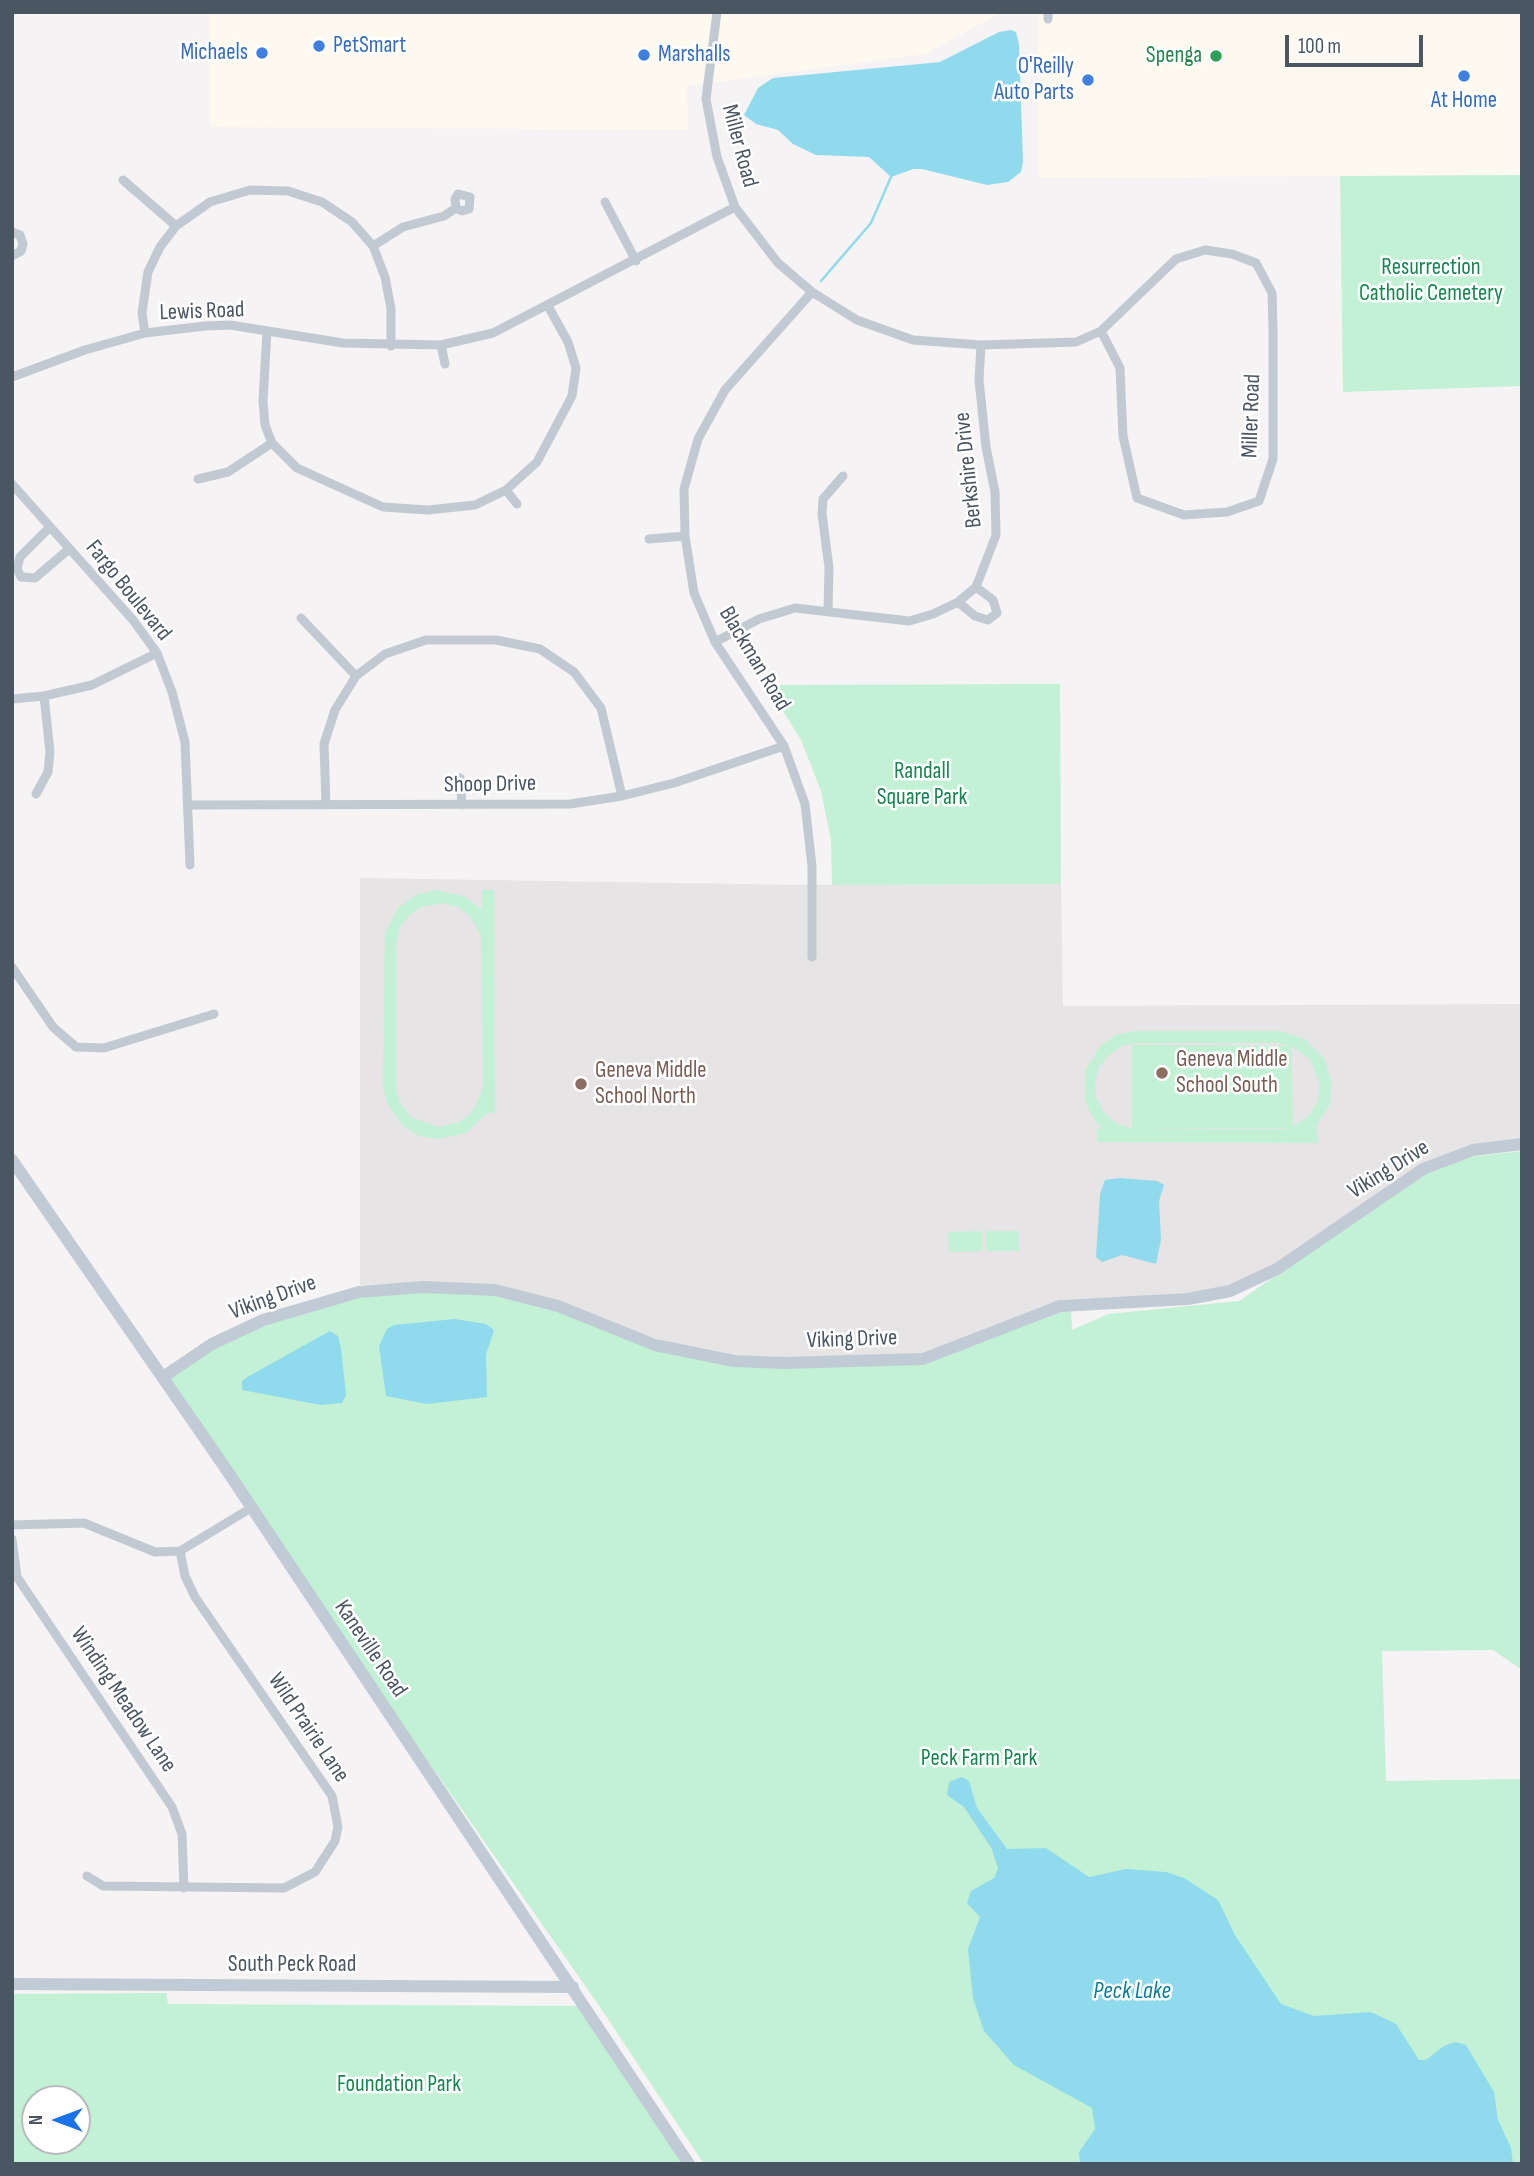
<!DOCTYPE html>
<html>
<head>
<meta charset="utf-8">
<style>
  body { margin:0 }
  #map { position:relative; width:1534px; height:2176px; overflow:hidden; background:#f5f3f3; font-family:"Sofia Sans Condensed",sans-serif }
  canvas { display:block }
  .frame { position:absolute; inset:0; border:14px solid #4a5661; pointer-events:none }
  .north { position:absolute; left:21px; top:2085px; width:70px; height:70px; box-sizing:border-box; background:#fff; border:2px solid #b7bbc0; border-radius:50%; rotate:270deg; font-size:19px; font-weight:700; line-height:28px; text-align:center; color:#4a5661 }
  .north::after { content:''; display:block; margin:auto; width:24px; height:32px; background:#1a73e8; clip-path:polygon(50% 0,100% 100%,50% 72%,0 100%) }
  .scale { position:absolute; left:1285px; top:35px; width:138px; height:32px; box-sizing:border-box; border:4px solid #4a5661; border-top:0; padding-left:9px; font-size:21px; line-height:24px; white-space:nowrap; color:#4a5661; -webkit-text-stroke:5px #fff; paint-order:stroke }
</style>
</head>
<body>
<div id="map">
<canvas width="1534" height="2176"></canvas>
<div class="frame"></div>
<div class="north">N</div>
<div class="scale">100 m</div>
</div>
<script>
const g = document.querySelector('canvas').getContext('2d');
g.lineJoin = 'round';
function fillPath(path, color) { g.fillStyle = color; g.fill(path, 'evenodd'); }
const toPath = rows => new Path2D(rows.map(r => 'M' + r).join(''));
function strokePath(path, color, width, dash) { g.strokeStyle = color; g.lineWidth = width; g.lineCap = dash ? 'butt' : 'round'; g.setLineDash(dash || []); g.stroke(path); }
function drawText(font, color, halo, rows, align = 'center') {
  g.font = font + ' "Sofia Sans Condensed",sans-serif'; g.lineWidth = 5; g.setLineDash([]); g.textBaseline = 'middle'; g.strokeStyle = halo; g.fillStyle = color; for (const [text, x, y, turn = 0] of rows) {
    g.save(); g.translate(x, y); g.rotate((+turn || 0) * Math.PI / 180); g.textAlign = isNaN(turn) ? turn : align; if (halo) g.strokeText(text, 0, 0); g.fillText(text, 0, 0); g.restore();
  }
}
fillPath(toPath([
  [209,12,1002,12,925,54,687,86,688,130,210,127],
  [1038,12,1522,12,1522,175,1039,178]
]), '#fdf9ef');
fillPath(toPath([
  [360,878,805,885,1061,884,1063,1006,1522,1004,1522,1140,1499,1142,1235,1286,1186,1296,1065,1299,931,1353,882,1357,735,1357,682,1347,607,1322,406,1283,360,1285]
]), '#e6e4e5');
fillPath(toPath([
  [1522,175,1522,386,1343,392,1340,176],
  [1060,684,1061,884,832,885,831,840,821,791,801,740,767,685],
  [435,890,464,896,482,910,482,890,494,890,495,1113,487,1113,466,1133,438,1139,419,1136,403,1126,387,1103,383,1085,385,933,399,907,416,895],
  [443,903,458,907,470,916,481,936,483,1085,479,1099,472,1112,460,1122,438,1127,411,1117,401,1105,396,1091,396,944,399,929,408,916,421,907],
  [1133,1031,1280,1031,1305,1039,1324,1058,1332,1084,1330,1104,1316,1126,1318,1143,1097,1142,1097,1129,1102,1129,1093,1118,1085,1100,1085,1071,1100,1046,1116,1035],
  [1135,1043,1278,1043,1290,1046,1132,1045,1132,1129,1114,1122,1103,1111,1096,1097,1095,1082,1099,1067,1109,1055,1121,1046],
  [1291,1046,1310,1059,1320,1085,1318,1100,1311,1114,1293,1127],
  [1208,1128,1287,1128,1287,1129,1134,1129],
  [1522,1151,1522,1670,1493,1650,1382,1651,1386,1781,1522,1779,1522,2164,704,2164,600,2007,251,1508,163,1377,212,1344,359,1292,495,1290,602,1325,734,1361,923,1359,1071,1305,1072,1330,1108,1314,1239,1301,1444,1160],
  [982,1231,982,1251,949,1252,948,1232],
  [986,1231,1019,1231,1019,1251,986,1251],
  [166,1993,168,2004,579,2006,684,2164,12,2164,12,1994],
  [35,2099,77,2099,77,2141,35,2141]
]), '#c3f1d5');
fillPath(toPath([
  [1011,30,1016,32,1019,44,1023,162,1021,172,1008,182,987,185,922,169,913,169,891,177,869,157,816,155,793,144,778,130,756,124,744,115,758,88,773,78,940,62,999,32],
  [1120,1178,1157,1181,1164,1185,1159,1201,1161,1240,1156,1264,1122,1255,1102,1262,1096,1257,1100,1194,1105,1180],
  [455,1319,486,1324,494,1330,486,1355,487,1397,427,1404,386,1396,379,1346,387,1329,394,1325],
  [330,1331,338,1336,341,1348,346,1395,342,1403,321,1405,242,1390,242,1381,249,1376],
  [962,1777,969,1781,977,1808,1007,1849,1046,1848,1089,1877,1126,1869,1166,1872,1184,1878,1218,1900,1235,1935,1281,2004,1314,2016,1371,2012,1396,2024,1419,2060,1426,2060,1444,2046,1455,2042,1466,2045,1494,2092,1498,2120,1511,2148,1513,2164,1080,2164,1079,2152,1095,2129,1092,2108,1014,2065,984,2031,973,1998,968,1949,980,1917,967,1903,971,1891,994,1878,998,1869,992,1849,964,1807,947,1795,949,1782]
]), '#90daee');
strokePath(toPath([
  [821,281,871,223,891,177]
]), '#90daee', 2.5);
strokePath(toPath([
  [717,12,706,99,717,157,735,207,778,263,812,292,857,320,913,340,981,345,1076,342,1101,331,1176,259,1205,250,1232,254,1256,263,1272,293,1273,327,1273,459,1259,501,1227,512,1184,515,1137,498,1123,436,1120,368,1101,331],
  [1048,12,1048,19],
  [123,180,176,226],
  [605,202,636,261],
  [12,232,20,235,23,244,21,251,12,256],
  [373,246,403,227,444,216,456,208,462,211,469,209,470,197,458,194,455,199,456,208],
  [267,331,263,401,265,425,272,443,297,468,383,507,428,510,475,505,506,490,537,462,572,396,576,368,568,342,548,306],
  [145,333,142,313,148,272,160,247,176,226,210,202,250,190,288,191,322,202,352,222,373,246,385,277,391,309,391,346],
  [441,345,445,364],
  [12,377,85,350,145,333,205,326,230,325,343,343,441,345,493,333,735,207],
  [198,479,228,472,272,443],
  [12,484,133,620,157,653,172,692,185,742,190,865],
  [506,490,517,504],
  [49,528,20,557,17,569,21,577,35,578,69,549],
  [649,539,685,536],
  [958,602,975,616,988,620,997,613,993,600,976,587],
  [828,611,829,567,822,514,823,499,843,476],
  [301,618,356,676],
  [715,642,759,619,795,608,909,621,933,614,958,602,976,587,996,535,995,492,986,447,979,380,981,345],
  [12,699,44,696,92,685,157,653],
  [460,778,462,805],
  [36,794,48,772,50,752,44,696],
  [188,805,570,804,622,796,674,783,784,746],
  [326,805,324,744,335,710,356,676,385,654,426,640,496,640,540,649,574,672,601,708,622,796],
  [812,957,812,866,805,804,784,746,715,642,694,593,685,536,684,489,698,439,725,390,812,292],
  [12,967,53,1027,76,1047,104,1048,214,1014],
  [12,1525,84,1523,155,1552,180,1551,251,1508],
  [12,1539,17,1577,172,1807,182,1834,184,1888],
  [87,1876,103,1886,284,1888,315,1872,335,1841,338,1827,332,1796,195,1597,185,1576,180,1551]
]), '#c1cad2', 9);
strokePath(toPath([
  [12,1160,226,1469,689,2164],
  [163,1377,212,1344,263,1320,359,1292,423,1287,495,1290,558,1306,655,1345,734,1361,784,1363,923,1359,1060,1306,1188,1299,1230,1291,1277,1269,1423,1169,1473,1150,1522,1144],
  [12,1984,573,1987]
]), '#c1cbd6', 12);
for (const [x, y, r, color] of [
  [319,46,7,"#3f7fe0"],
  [262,53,7,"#3f7fe0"],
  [644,55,7,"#3f7fe0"],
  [1216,56,7,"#2e9e5b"],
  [1464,76,7,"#3f7fe0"],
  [1088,80,7,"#3f7fe0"],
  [1162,1073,7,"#8d6e63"],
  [581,1084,7,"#8d6e63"]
]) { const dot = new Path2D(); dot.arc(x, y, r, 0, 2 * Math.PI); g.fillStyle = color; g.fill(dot); strokePath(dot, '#fff', 2.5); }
drawText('23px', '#366cbe', '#fff', [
  ["PetSmart",333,46],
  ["Michaels",248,53,"right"],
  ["Marshalls",658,55],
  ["O'Reilly",1074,67,"right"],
  ["Auto Parts",1074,93,"right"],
  ["At Home",1464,101,"center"]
], 'left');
drawText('23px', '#27864d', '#fff', [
  ["Spenga",1202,56]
], 'right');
drawText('23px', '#4a5661', '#fff', [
  ["Miller Road",739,146,75],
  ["Lewis Road",202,312,-2],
  ["Miller Road",1252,416,-88],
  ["Berkshire Drive",969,470,-96],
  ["Fargo Boulevard",128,591,51],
  ["Blackman Road",754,659,59],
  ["Shoop Drive",490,785,-1],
  ["Viking Drive",1389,1170,-32],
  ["Viking Drive",273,1298,-20],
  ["Viking Drive",852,1340,-2],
  ["Kaneville Road",370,1649,56],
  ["Winding Meadow Lane",123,1700,56],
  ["Wild Prairie Lane",308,1728,56],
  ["South Peck Road",292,1965]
]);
drawText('23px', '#17864f', '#fff', [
  ["Resurrection",1431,268],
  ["Catholic Cemetery",1431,294],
  ["Randall",922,772],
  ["Square Park",922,798],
  ["Peck Farm Park",979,1759],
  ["Foundation Park",399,2085]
]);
drawText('23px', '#785e54', '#fff', [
  ["Geneva Middle",1176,1060],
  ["School South",1176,1086],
  ["Geneva Middle",595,1071],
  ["School North",595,1097]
], 'left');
drawText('italic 24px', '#0c7c9b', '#fff', [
  ["Peck Lake",1132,1992]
]);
</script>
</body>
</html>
